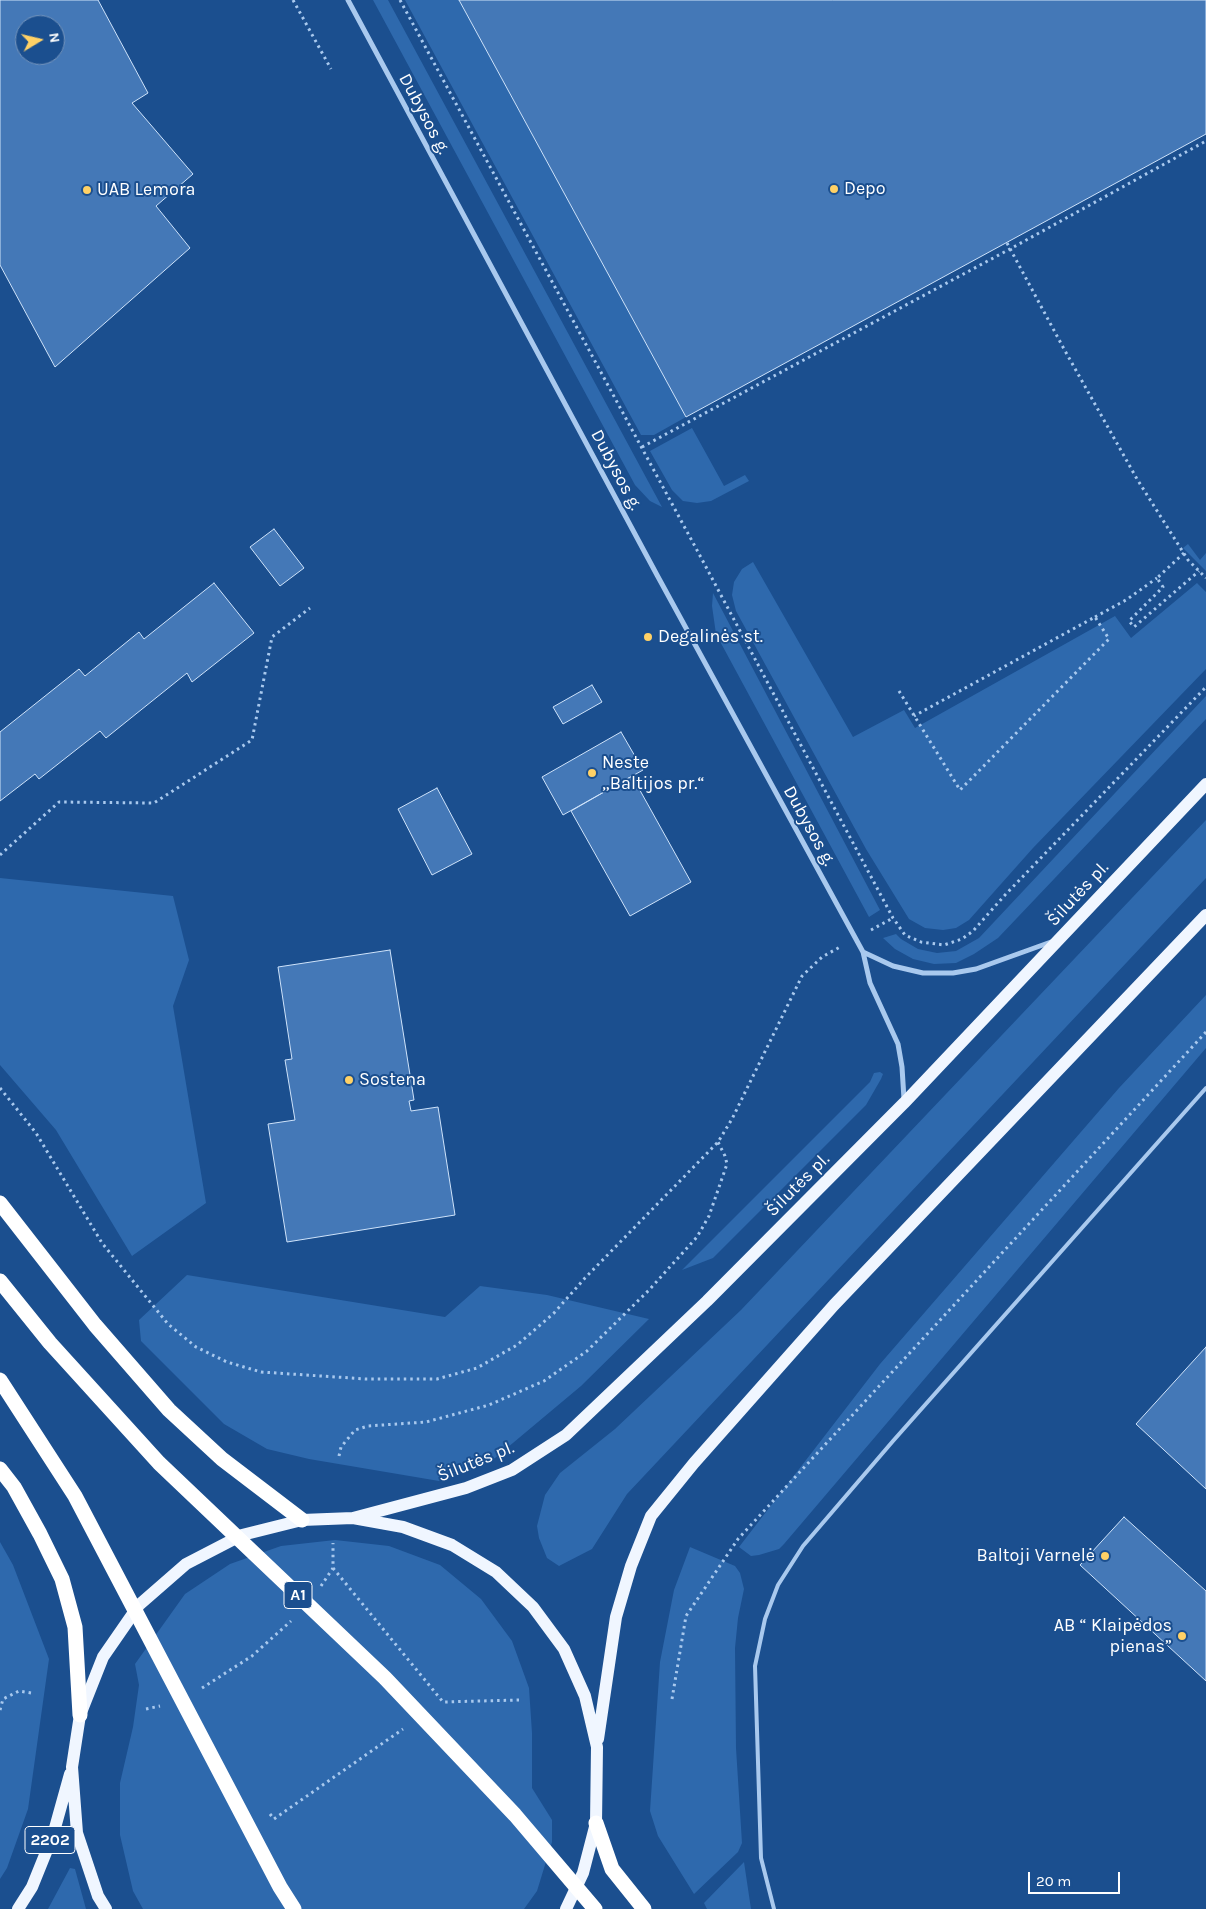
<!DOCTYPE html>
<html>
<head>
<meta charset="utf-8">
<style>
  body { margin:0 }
  #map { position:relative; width:1206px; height:1909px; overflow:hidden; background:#1b4f8f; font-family:Karla,sans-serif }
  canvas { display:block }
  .north { position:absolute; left:15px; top:15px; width:50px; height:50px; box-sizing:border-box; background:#1b4f8f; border:1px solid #7695bc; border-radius:50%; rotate:81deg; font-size:14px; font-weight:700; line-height:20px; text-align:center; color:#fff }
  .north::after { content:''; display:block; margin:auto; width:18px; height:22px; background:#ffd166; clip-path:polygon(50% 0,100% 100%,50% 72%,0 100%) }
  .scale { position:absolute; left:1028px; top:1872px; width:92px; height:22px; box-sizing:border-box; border:2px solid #fff; border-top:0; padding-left:6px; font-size:15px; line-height:18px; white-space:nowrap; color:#fff; -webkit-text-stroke:4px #1b4f8f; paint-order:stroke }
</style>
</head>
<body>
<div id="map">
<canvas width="1206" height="1909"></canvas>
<div class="north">N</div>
<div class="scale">20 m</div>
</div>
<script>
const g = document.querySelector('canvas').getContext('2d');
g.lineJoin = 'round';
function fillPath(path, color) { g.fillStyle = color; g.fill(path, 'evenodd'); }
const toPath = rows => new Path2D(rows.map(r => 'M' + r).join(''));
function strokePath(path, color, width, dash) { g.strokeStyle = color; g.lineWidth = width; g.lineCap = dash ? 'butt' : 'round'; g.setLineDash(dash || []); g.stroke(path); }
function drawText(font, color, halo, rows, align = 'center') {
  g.font = font + ' Karla,sans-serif'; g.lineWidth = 4; g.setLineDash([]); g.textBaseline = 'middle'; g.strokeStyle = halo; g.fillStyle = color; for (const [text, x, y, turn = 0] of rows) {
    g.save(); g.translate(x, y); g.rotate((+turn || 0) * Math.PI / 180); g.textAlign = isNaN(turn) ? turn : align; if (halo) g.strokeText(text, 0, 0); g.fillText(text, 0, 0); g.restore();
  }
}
fillPath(toPath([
  [373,0,388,0,662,507,650,501,635,485],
  [405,0,459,0,686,417,654,435,641,435],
  [692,428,724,486,745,475,749,481,711,501,697,503,683,501,672,490,650,451],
  [1188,544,1200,560,1206,553,1206,571,1183,548],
  [753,562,853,737,904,710,915,728,1115,616,1131,638,1197,583,1206,592,1206,669,1033,848,969,920,956,928,943,930,925,928,909,919,866,849,736,611,732,595,734,582,742,569],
  [713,593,880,910,869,917,716,634,712,606],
  [1206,696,1206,719,998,938,974,954,956,963,934,964,913,959,895,949,883,938,896,934,901,939,918,949,937,953,956,951,979,938],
  [1206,820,1206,878,627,1494,592,1549,559,1566,547,1558,539,1538,537,1526,545,1495,560,1473,615,1429,741,1310],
  [0,878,173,896,189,960,173,1006,206,1203,132,1256,56,1130,0,1065],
  [1206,995,1206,1048,784,1544,779,1549,759,1555,751,1556,739,1547,880,1364,1119,1088],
  [880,1072,883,1074,881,1079,866,1105,713,1258,682,1270,870,1082,874,1073],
  [187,1275,445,1317,480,1286,547,1295,649,1319,581,1386,495,1458,469,1471,439,1481,309,1459,267,1449,224,1424,141,1341,139,1320],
  [335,1540,389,1546,440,1565,481,1599,512,1641,529,1688,532,1733,532,1788,552,1820,552,1842,537,1891,524,1909,143,1909,133,1891,120,1835,120,1783,133,1727,139,1685,135,1664,185,1594,230,1564,281,1546],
  [0,1542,13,1565,49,1659,28,1809,7,1868,0,1879],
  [690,1547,735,1566,740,1573,744,1589,738,1618,735,1648,736,1748,742,1843,738,1852,694,1894,658,1836,650,1811,660,1662,674,1590],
  [744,1862,751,1909,707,1909,704,1903],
  [70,1868,75,1869,86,1909,48,1909]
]), '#2e69ad');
const building = toPath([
  [0,0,98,0,148,93,132,103,193,174,156,206,190,248,55,367,0,265,0,0],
  [25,25,55,25,55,55,25,55,25,25],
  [459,0,1206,0,1206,134,686,417,459,0],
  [274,529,304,568,280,586,250,547,274,529],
  [214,583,254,633,192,682,187,673,106,738,100,731,39,779,35,774,0,801,0,732,79,669,85,676,139,632,144,639,214,583],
  [592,685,602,702,563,724,553,707,592,685],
  [621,732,643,770,563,815,542,777,621,732],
  [632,776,691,882,630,916,571,811,632,776],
  [437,788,472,854,432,875,398,809,437,788],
  [390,950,414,1100,409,1101,411,1111,438,1107,455,1215,287,1242,268,1124,295,1120,285,1060,292,1059,278,967,390,950],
  [1206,1347,1206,1489,1136,1424,1206,1347],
  [1124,1517,1206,1591,1206,1681,1080,1565,1124,1517]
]);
fillPath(building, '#4478b7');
strokePath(building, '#cfe3fa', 1);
strokePath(toPath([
  [293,0,331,69],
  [400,0,698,552,893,918,905,935,921,942,944,945,962,939,973,931,1005,895,1206,687],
  [1007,243,1064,349,1137,479,1188,560,1206,578],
  [642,447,1010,249,1206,141],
  [1184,553,1157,578,1163,587,1129,621,1134,627,1199,571],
  [1095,617,1126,600,1157,578],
  [899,691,960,790,1109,639,1095,617,914,716],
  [0,855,59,802,154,803,252,740,272,637,310,608],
  [871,930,893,918],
  [0,1088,36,1133,102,1243,168,1324,196,1347,227,1362,261,1372,366,1379,437,1379,477,1368,517,1345,554,1313,585,1278,718,1142,732,1119,802,976,822,957,840,947],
  [339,1456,341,1447,355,1430,368,1426,426,1422,489,1405,544,1381,587,1351,649,1290,697,1237,709,1216,727,1164,725,1156,718,1142],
  [333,1568,443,1702,519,1700],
  [321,1586,333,1568,333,1543],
  [202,1688,252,1656,291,1621],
  [672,1699,686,1616,738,1539,1206,1032],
  [146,1709,160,1706],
  [0,1710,3,1699,19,1691,31,1693],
  [270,1814,274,1819,403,1729]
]), '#a9c9ee', 3, [2.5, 4]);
strokePath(toPath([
  [774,1909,761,1858,755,1666,765,1619,778,1585,803,1546,893,1441,1206,1088]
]), '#a9c9ee', 4);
strokePath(toPath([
  [348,0,657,575,863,952,870,983,898,1044,902,1067,904,1099],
  [863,952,893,966,923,973,953,973,976,969,1051,942]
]), '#a9c9ee', 5);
strokePath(toPath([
  [353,1518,466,1488,512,1470,566,1435,707,1301,904,1103,1206,784],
  [598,1739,616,1617,631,1566,651,1516,694,1463,834,1305,1206,915],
  [18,1909,32,1887,53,1835,70,1774],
  [106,1909,98,1896,77,1833,72,1767,80,1715,103,1657,139,1605,186,1564,242,1535,302,1520,353,1518,403,1527,452,1545,496,1572,533,1607,564,1649,585,1696,597,1747,596,1823,583,1873,566,1909]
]), '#f0f6ff', 12);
strokePath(toPath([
  [0,1203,95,1325,169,1410,222,1459,302,1520],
  [0,1469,14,1487,40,1534,62,1579,75,1627,80,1715],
  [596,1823,612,1869,644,1909]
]), '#fff', 15);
strokePath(toPath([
  [0,1281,50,1343,159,1463,385,1678,515,1815,595,1909],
  [0,1380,75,1496,280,1887,294,1909]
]), '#fff', 15);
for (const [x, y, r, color] of [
  [834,189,5,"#ffd166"],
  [87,190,5,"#ffd166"],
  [648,637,5,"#ffd166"],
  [592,773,5,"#ffd166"],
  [349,1080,5,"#ffd166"],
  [1105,1556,5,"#ffd166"],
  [1182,1636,5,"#ffd166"]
]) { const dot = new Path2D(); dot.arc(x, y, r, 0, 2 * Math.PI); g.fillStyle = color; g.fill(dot); strokePath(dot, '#1b4f8f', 2); }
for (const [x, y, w] of [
  [298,1595,28],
  [50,1840,50]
]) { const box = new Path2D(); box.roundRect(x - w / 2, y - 13.5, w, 27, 4); g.fillStyle = '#1b4f8f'; g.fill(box); strokePath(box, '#fff', 1); }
drawText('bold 16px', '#fff', null, [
  ["A1",298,1595],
  ["2202",50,1840]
]);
drawText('18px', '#fff', '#1b4f8f', [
  ["Dubysos g.",424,114,62],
  ["Dubysos g.",616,470,62],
  ["Dubysos g.",809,826,61],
  ["Šilutės pl.",1078,894,-47],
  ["Šilutės pl.",798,1185,-45],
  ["Šilutės pl.",476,1462,-22]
]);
drawText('18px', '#fff', '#1b4f8f', [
  ["Depo",844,189],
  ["UAB Lemora",97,190],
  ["Degalinės st.",658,637],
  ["Neste",602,763],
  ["„Baltijos pr.“",602,784],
  ["Sostena",359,1080],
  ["Baltoji Varnelė",1095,1556,"right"],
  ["AB “ Klaipėdos",1172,1626,"right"],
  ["pienas”",1172,1647,"right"]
], 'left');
</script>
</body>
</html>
